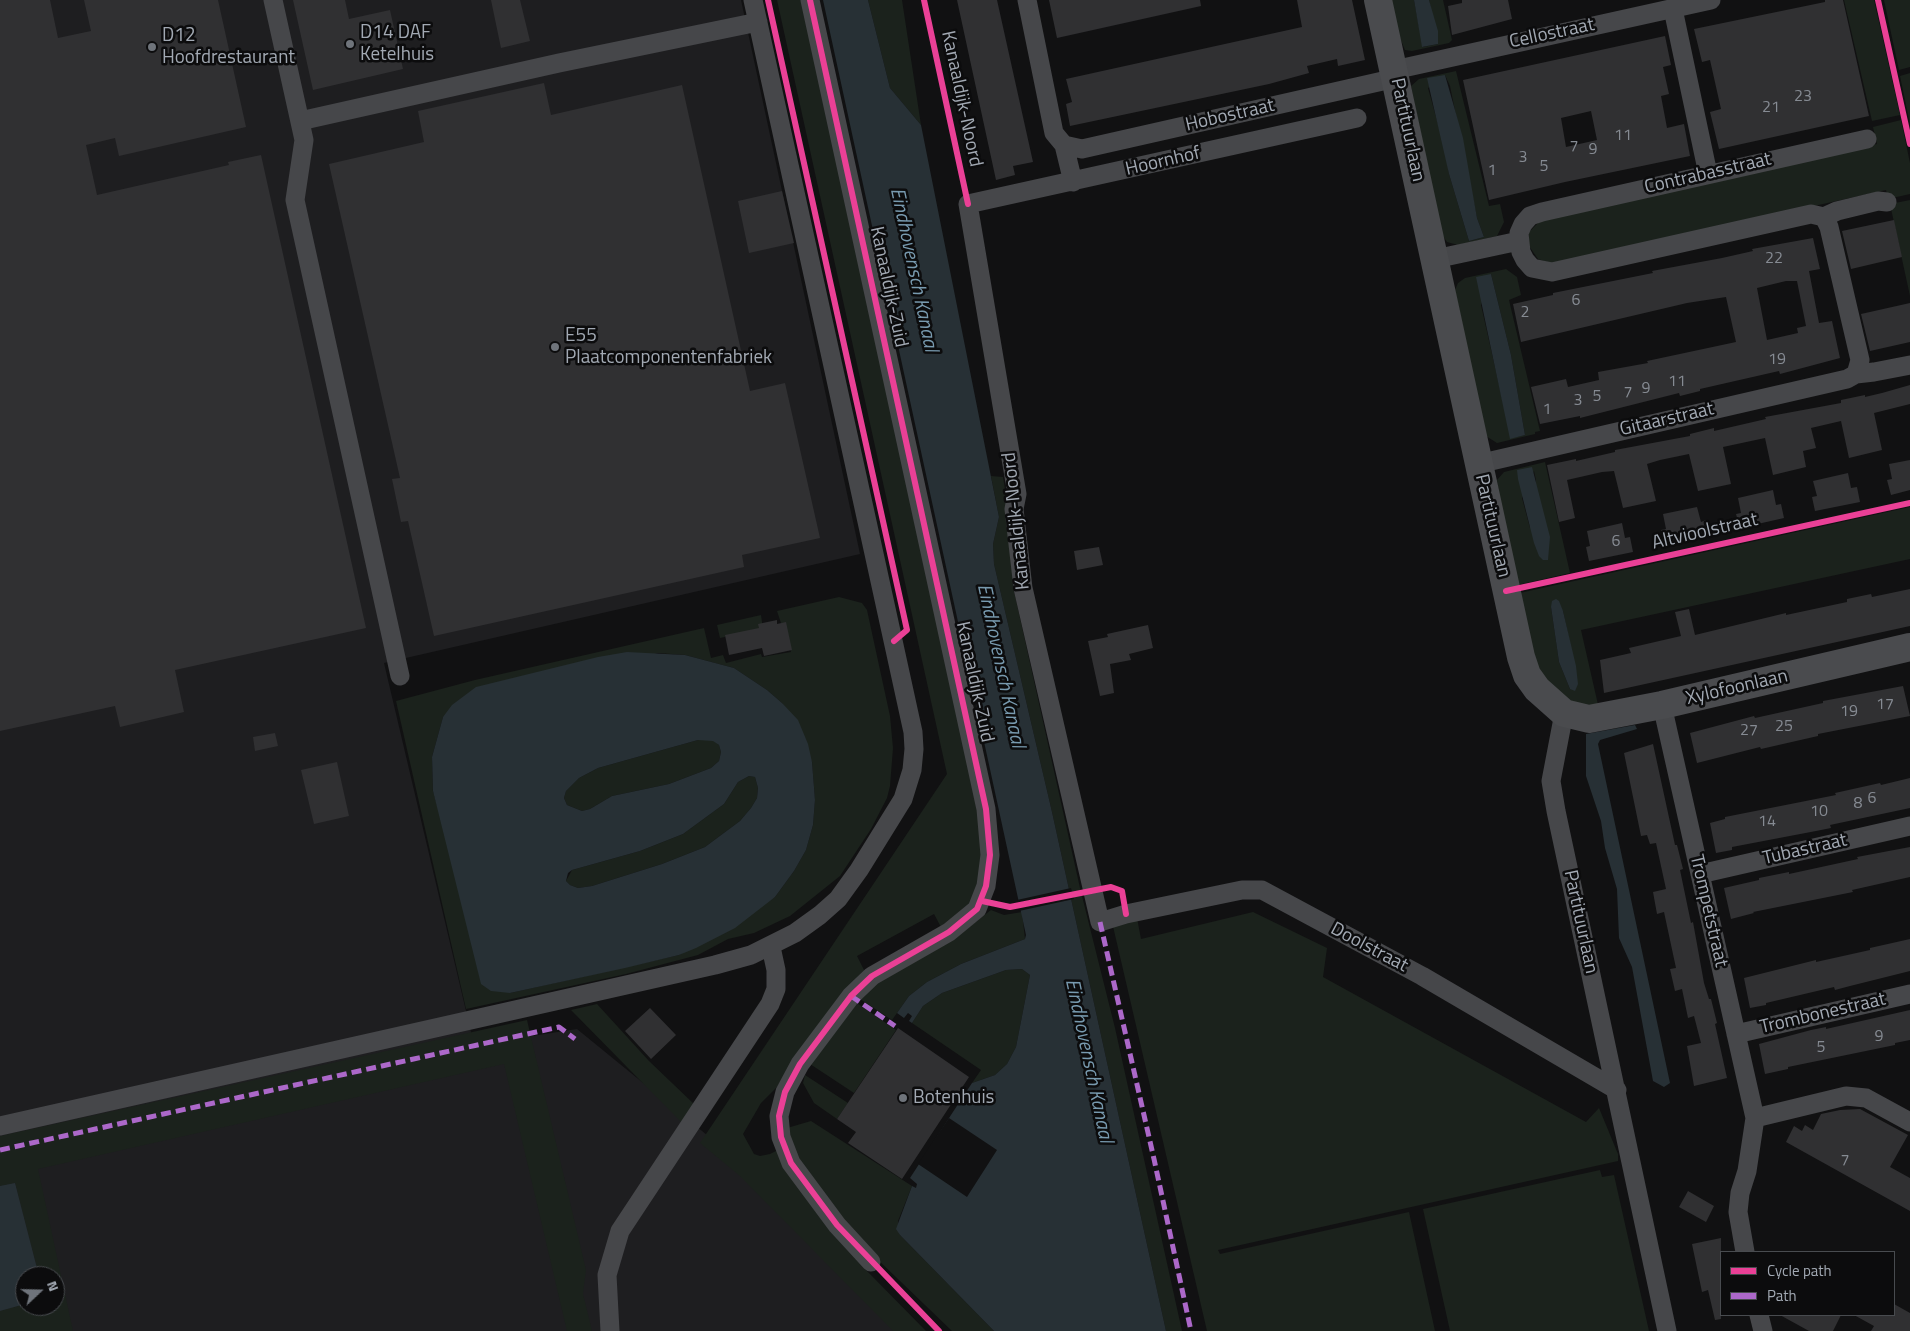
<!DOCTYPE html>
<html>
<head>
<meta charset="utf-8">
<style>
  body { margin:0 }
  #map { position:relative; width:1910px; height:1331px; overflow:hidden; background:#111112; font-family:"Titillium Web",sans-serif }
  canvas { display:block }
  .legend { position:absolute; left:1720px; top:1251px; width:175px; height:65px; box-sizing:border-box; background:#0c0c0d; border:1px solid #484b4f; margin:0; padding:6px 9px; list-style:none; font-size:15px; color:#a2a9b3 }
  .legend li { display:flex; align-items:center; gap:10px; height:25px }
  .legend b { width:25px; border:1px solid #484b4f }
  .north { position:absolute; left:15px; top:1266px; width:50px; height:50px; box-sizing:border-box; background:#0c0c0d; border:1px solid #484b4f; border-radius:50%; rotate:69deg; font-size:14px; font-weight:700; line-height:20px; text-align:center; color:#a2a9b3 }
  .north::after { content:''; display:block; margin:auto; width:18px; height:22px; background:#6f747b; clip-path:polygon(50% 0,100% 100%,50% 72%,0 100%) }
</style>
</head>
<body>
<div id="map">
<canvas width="1910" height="1331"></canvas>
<ul class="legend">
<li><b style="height:6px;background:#ea4096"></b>Cycle path</li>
<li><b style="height:6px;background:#ac68c9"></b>Path</li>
</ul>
<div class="north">N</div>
</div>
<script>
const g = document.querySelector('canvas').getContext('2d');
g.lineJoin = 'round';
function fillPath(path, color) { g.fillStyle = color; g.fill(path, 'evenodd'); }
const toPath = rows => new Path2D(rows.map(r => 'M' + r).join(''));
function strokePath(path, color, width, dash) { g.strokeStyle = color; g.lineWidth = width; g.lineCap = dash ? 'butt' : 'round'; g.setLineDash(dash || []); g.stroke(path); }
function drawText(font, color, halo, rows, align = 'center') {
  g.font = font + ' "Titillium Web",sans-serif'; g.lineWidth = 5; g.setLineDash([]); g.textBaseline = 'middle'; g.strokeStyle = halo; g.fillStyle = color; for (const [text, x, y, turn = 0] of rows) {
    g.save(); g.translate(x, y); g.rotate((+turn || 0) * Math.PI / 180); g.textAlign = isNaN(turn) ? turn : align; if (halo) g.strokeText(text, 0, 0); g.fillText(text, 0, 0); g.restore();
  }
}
fillPath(toPath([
  [0,0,741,0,860,554,384,663,474,1045,577,1029,729,1153,903,1331,0,1331],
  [25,1276,55,1276,55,1306,25,1306]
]), '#1e1e20');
fillPath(toPath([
  [777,0,802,0,977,792,984,867,969,908,942,929,934,914,857,956,865,972,789,1068,777,1087,761,1103,743,1134,754,1154,760,1156,770,1154,780,1149,866,1270,926,1331,893,1331,740,1176,700,1143,947,774],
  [868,0,902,0,921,125,890,88],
  [1384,0,1414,0,1423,47,1438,44,1429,0,1443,0,1452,40,1449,43,1412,51,1405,50],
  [1844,0,1874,0,1900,115,1872,121],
  [1884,0,1910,0,1910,67,1899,70],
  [1456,71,1489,206,1500,204,1504,222,1497,236,1458,245,1447,242,1442,235,1411,86,1419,79],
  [1445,75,1450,86,1477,218,1484,237,1469,241,1449,174,1446,153,1428,88],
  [1910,73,1910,124,1900,76],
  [1901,120,1910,163,1910,194,1888,199,1886,190,1553,264,1538,259,1529,246,1529,232,1542,219,1877,144,1873,127],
  [1910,200,1910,296,1890,204],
  [1506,269,1517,277,1521,295,1509,300,1540,431,1535,432,1535,434,1497,443,1486,436,1455,290,1458,283,1465,278],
  [1491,274,1511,355,1525,435,1511,438,1481,305],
  [1545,462,1570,573,1513,586,1497,480,1504,472],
  [1534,471,1536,480,1530,528,1522,498],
  [991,476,1003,477,1008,508,1014,591,1080,888,1115,1028,1182,1331,1166,1331,1052,812,994,564,993,544,999,517],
  [1910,507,1910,559,1581,630,1599,709,1573,704,1544,686,1515,594],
  [1551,607,1563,611,1570,643,1570,689,1559,662],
  [839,597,862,603,867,610,890,716,893,748,890,786,887,798,871,829,840,876,790,916,754,933,728,939,698,955,626,974,466,1009,396,701,475,680,704,628,711,658,723,655,726,663,761,654,762,657,791,652,785,623,781,623,777,611],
  [658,653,685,655,734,668,767,690,782,703,812,762,815,800,813,825,806,850,794,871,775,897,679,955,510,993,449,847,433,791,432,757,443,717],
  [761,615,763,629,720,638,717,625],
  [698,740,713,740,719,745,721,752,719,761,711,768,669,784,612,796,590,809,582,811,567,805,564,798,566,791,579,778,598,768],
  [749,776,755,777,758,788,757,798,751,808,740,821,705,847,662,864,592,886,578,888,570,885,566,881,572,870,640,851,683,834,724,804,738,782],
  [991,910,1004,915,1022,912,1025,939,961,964,927,982,909,996,892,1020,860,999,867,987,955,938],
  [1253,912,1327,948,1323,977,1586,1122,1599,1108,1618,1154,1618,1161,1218,1250,1220,1254,1409,1212,1435,1331,1207,1331,1112,922,1137,918,1141,939],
  [1022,969,1030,975,1016,1047,1007,1064,995,1075,972,1083,981,1070,912,1023,923,1006,942,993,1006,970],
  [854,1001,896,1030,854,1093,810,1064],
  [597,1004,649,1061,695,1105,682,1123,571,1010],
  [527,1020,586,1270,583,1294,592,1331,567,1331,504,1064,38,1169,73,1331,0,1331,0,1311,25,1304,25,1306,55,1306,55,1276,39,1276,15,1183,0,1186,0,1136],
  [805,1075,848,1103,837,1119,814,1103,803,1083],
  [811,1121,912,1186,898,1221,900,1235,994,1331,952,1331,873,1255,827,1202,799,1164,787,1128],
  [1600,1170,1602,1177,1614,1175,1649,1331,1450,1331,1423,1209]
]), '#1b221c');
fillPath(toPath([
  [823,0,868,0,890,88,921,125,999,517,993,544,994,564,1052,812,1166,1331,994,1331,900,1235,896,1229,912,1186,916,1188,917,1184,910,1178,949,1118,972,1083,995,1075,1007,1064,1016,1047,1030,975,1022,969,1006,970,942,993,923,1006,912,1023,909,1021,912,1016,908,1013,904,1018,897,1013,909,996,927,982,961,964,1025,939,1026,935],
  [1414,0,1429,0,1438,31,1438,44,1422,47],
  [1445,75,1463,138,1477,218,1484,237,1469,241,1449,174,1427,78],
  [1491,274,1511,355,1525,435,1510,439,1476,277],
  [1532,467,1550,537,1548,560,1543,560,1539,556,1534,543,1518,479,1517,470],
  [1556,599,1559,601,1563,611,1576,666,1578,684,1575,691,1570,689,1559,662,1551,607,1552,601],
  [627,652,685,655,734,668,767,690,782,703,798,720,808,744,812,762,815,800,813,825,806,850,794,871,775,897,735,928,696,948,679,955,625,968,510,993,491,991,481,984,433,791,432,757,443,717,452,705,476,687,598,657],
  [698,740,713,741,719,745,721,752,719,761,711,768,669,784,612,796,590,809,582,811,567,805,564,798,566,791,579,778,598,768],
  [749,776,755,777,758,788,757,798,751,808,740,821,705,847,662,864,592,886,578,888,570,885,566,881,568,873,572,870,640,851,683,834,724,804,738,782],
  [1635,725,1637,729,1600,740,1598,744,1670,1083,1664,1087,1653,1081,1632,967,1619,938,1617,889,1605,848,1601,821,1586,776,1586,734],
  [15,1183,39,1276,25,1276,25,1304,0,1311,0,1186]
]), '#273035');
fillPath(toPath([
  [1071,888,1074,899,1019,911,1017,900],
  [949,1118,997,1150,967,1197,918,1164]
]), '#111112');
fillPath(toPath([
  [0,0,50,0,58,38,91,31,84,0,218,0,246,127,119,156,115,138,86,145,97,195,229,165,228,162,261,155,366,628,175,670,184,712,120,727,115,706,0,731],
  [293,0,345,0,349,19,390,10,403,69,313,90],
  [491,0,520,0,530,41,501,48],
  [957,0,997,0,1033,162,1013,166,1015,175,996,180],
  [1049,0,1200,0,1201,6,1057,38],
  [1297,0,1352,0,1365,60,1338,66,1337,59,1307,66,1309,73,1269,84,1070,126,1066,104,1072,102,1066,79,1302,27],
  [1462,0,1508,0,1512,19,1452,35,1448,6,1462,3],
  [1825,0,1843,0,1869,116,1719,149,1710,112,1721,109,1710,60,1702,62,1694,29,1825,2],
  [1665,36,1671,65,1663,67,1669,94,1661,96,1667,128,1684,124,1690,156,1565,182,1489,200,1463,80],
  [1591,111,1597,140,1566,147,1561,118],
  [544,83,551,115,682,85,750,391,785,383,820,538,742,555,744,567,434,636,408,521,401,522,392,479,400,478,329,164,424,142,418,111],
  [782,191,794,243,749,253,738,201],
  [1894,220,1902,257,1851,269,1842,231],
  [1813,238,1820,269,1809,271,1819,323,1832,321,1840,358,1780,374,1779,371,1700,389,1700,391,1680,396,1679,393,1580,418,1580,416,1540,424,1531,387,1566,379,1568,387,1599,380,1598,372,1648,363,1647,361,1736,342,1726,297,1687,303,1521,342,1513,304,1553,295,1553,293,1653,273,1652,271,1722,258,1753,251,1752,249],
  [1786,281,1797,281,1806,326,1797,328,1798,333,1767,340,1757,288],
  [1910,303,1910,342,1870,351,1861,314],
  [1910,385,1910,404,1874,413,1882,450,1849,458,1841,421,1811,428,1816,448,1803,451,1806,467,1773,475,1765,438,1723,447,1731,484,1698,491,1689,454,1660,460,1647,464,1656,501,1623,508,1614,471,1602,472,1567,480,1575,518,1559,522,1547,465,1576,459,1576,461,1615,452,1615,450,1690,436,1690,434,1714,428,1714,431,1766,419,1765,417,1841,403,1841,400,1865,395,1865,397,1882,393],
  [1910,460,1910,490,1891,495,1887,480,1892,479,1889,464],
  [1848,473,1851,488,1857,487,1860,502,1815,511,1812,497,1817,496,1813,481],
  [1773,490,1776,505,1781,504,1784,518,1740,528,1736,514,1741,513,1738,498],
  [1697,507,1701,522,1706,520,1709,535,1664,545,1661,530,1666,529,1663,514],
  [1622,523,1625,538,1630,537,1633,552,1589,561,1586,547,1590,546,1587,531],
  [1099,547,1103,565,1077,570,1074,551],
  [1910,589,1910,626,1604,693,1600,660,1631,653,1629,648,1681,636,1675,612,1689,609,1695,635,1786,613,1786,615,1847,602,1847,599,1871,594,1872,597],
  [777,620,777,624,786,622,792,650,764,656,762,648,729,655,725,635,759,628,758,624],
  [1148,625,1153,648,1129,654,1131,660,1110,664,1114,693,1100,696,1088,641,1108,637,1107,634],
  [1903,686,1910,716,1818,734,1818,736,1761,749,1760,747,1697,763,1690,733,1754,716,1755,718,1823,703,1823,701],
  [275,733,278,746,255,751,253,737],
  [1653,744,1675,845,1677,845,1683,869,1680,870,1691,923,1693,922,1704,983,1709,999,1711,999,1717,1023,1715,1024,1727,1078,1694,1086,1687,1046,1701,1043,1694,1016,1688,1018,1682,989,1675,991,1670,969,1676,968,1664,912,1657,914,1653,892,1666,889,1656,843,1650,844,1647,835,1641,836,1624,753],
  [337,762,349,816,314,824,301,770],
  [1910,778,1910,808,1830,825,1831,828,1816,831,1732,847,1732,850,1716,853,1710,823,1725,819,1725,817,1836,795,1835,793,1880,783,1881,785],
  [1910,847,1910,877,1852,890,1853,892,1753,912,1754,913,1731,919,1724,888,1759,880,1759,878,1789,872,1789,874,1858,859,1857,857],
  [1910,939,1910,971,1850,986,1835,990,1834,987,1766,1003,1766,1005,1750,1008,1744,978,1816,960,1816,962,1870,950,1870,948],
  [650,1008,676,1035,651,1059,625,1031],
  [1910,1010,1910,1040,1895,1043,1895,1045,1788,1067,1788,1069,1765,1074,1759,1044,1811,1030,1826,1027,1826,1029],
  [898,1028,969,1077,902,1179,848,1143,856,1132,837,1119],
  [1860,1109,1908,1135,1890,1167,1910,1178,1910,1211,1786,1142,1794,1126,1802,1131,1805,1125,1813,1130,1821,1114,1840,1110],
  [1688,1191,1714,1206,1706,1222,1679,1207],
  [1721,1238,1721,1319,1715,1320,1708,1290,1702,1292,1692,1244],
  [1894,1304,1910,1313,1910,1331,1871,1331,1874,1326,1854,1315,1894,1315],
  [1780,1315,1841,1315,1833,1331,1809,1331]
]), '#303032');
strokePath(toPath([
  [273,0,304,140,295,200,400,676],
  [810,0,986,809,990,855,986,886,977,909,949,932,872,976,851,996,800,1064,785,1092,779,1116,781,1137,791,1163,837,1225,871,1262],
  [1027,0,1054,133,1064,145,1073,182],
  [1673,9,1708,174],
  [1394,70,1711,0],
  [1357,118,968,204,1017,494,1014,509,1023,588,1100,922,1126,914,1242,890,1262,890,1422,976,1617,1090],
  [300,121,559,63,758,22],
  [1867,139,1542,212,1530,216,1523,224,1519,233,1521,252,1525,260,1532,268,1552,272,1811,214,1824,217,1837,211,1878,201,1887,202],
  [1064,145,1082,149,1396,78],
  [1435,259,1519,241],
  [1856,374,1874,372,1910,365],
  [1478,464,1847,379,1856,374,1860,360,1829,227,1824,217],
  [1662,705,1755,1118,1747,1171,1740,1193,1738,1212,1745,1252],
  [1564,713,1551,781,1556,811,1667,1331],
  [1700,874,1910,826],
  [1736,1034,1910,994],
  [1755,1118,1846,1096,1866,1098,1910,1122],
  [0,1126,715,965,751,955,795,933,820,915,838,899,859,870,903,799,912,770,914,749,913,732,753,0],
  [1759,1315,1763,1331],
  [610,1331,607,1275,620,1231,770,1004,776,989,776,970,771,947]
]), '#46474a', 19);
strokePath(toPath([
  [1378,0,1521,657,1527,675,1537,689,1564,713,1589,719,1662,705,1910,647]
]), '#4a4b4e', 28);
strokePath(toPath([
  [1100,922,1154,1159,1191,1331],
  [851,996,895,1026],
  [0,1150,559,1027,575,1039]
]), '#ac68c9', 5, [10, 5]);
strokePath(toPath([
  [768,0,907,630,894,641],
  [810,0,986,809,990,855,986,886,977,909,949,932,872,976,851,996,800,1064,785,1092,779,1116,781,1137,791,1163,837,1225,939,1331],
  [924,0,968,204],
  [1878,0,1910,144],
  [1506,591,1910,503],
  [982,901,1010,907,1111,887,1122,891,1126,914]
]), '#ea4096', 6);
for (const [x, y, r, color] of [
  [350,44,5,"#6f747b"],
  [152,47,5,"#6f747b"],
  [555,347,5,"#6f747b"],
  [903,1098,5,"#6f747b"]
]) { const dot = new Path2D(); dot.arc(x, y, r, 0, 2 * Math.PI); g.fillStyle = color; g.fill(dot); strokePath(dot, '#0c0c0d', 2); }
drawText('16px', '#868b93', null, [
  ["23",1803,97],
  ["21",1771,108],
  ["11",1623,136],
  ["7",1574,147],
  ["9",1593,150],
  ["3",1523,158],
  ["5",1544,167],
  ["1",1492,171],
  ["22",1774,259],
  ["6",1576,301],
  ["2",1525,313],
  ["19",1777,360],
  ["11",1677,382],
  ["9",1646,389],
  ["7",1628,393],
  ["5",1597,397],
  ["3",1578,401],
  ["1",1547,410],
  ["6",1616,542],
  ["17",1885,705],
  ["19",1849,712],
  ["25",1784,727],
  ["27",1749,731],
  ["6",1872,799],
  ["8",1858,804],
  ["10",1819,812],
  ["14",1767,822],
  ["9",1879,1037],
  ["5",1821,1048],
  ["7",1845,1161]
]);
drawText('19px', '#a2a9b3', '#0c0c0d', [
  ["D14 DAF",360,33],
  ["Ketelhuis",360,55],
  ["D12",162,36],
  ["Hoofdrestaurant",162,58],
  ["E55",565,336],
  ["Plaatcomponentenfabriek",565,358],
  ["Botenhuis",913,1098]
], 'left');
drawText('19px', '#a2a9b3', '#0c0c0d', [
  ["Cellostraat",1552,34,-12],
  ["Kanaaldijk-Noord",961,99,78],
  ["Hobostraat",1230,116,-13],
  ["Partituurlaan",1407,130,78],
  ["Hoornhof",1163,162,-13],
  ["Contrabasstraat",1708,174,-13],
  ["Kanaaldijk-Zuid",888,287,78],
  ["Gitaarstraat",1667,420,-13],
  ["Kanaaldijk-Noord",1017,521,-96],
  ["Partituurlaan",1492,526,77],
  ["Altvioolstraat",1705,532,-13],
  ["Kanaaldijk-Zuid",974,682,78],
  ["Xylofoonlaan",1737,688,-13],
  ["Tubastraat",1805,850,-13],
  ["Trompetstraat",1708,911,77],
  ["Partituurlaan",1580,922,78],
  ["Doolstraat",1369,948,28],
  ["Trombonestraat",1823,1014,-13]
]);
drawText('italic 20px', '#789aaf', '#0c0c0d', [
  ["Eindhovensch Kanaal",913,270,78],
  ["Eindhovensch Kanaal",1000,666,78],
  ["Eindhovensch Kanaal",1088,1061,78]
]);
</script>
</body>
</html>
